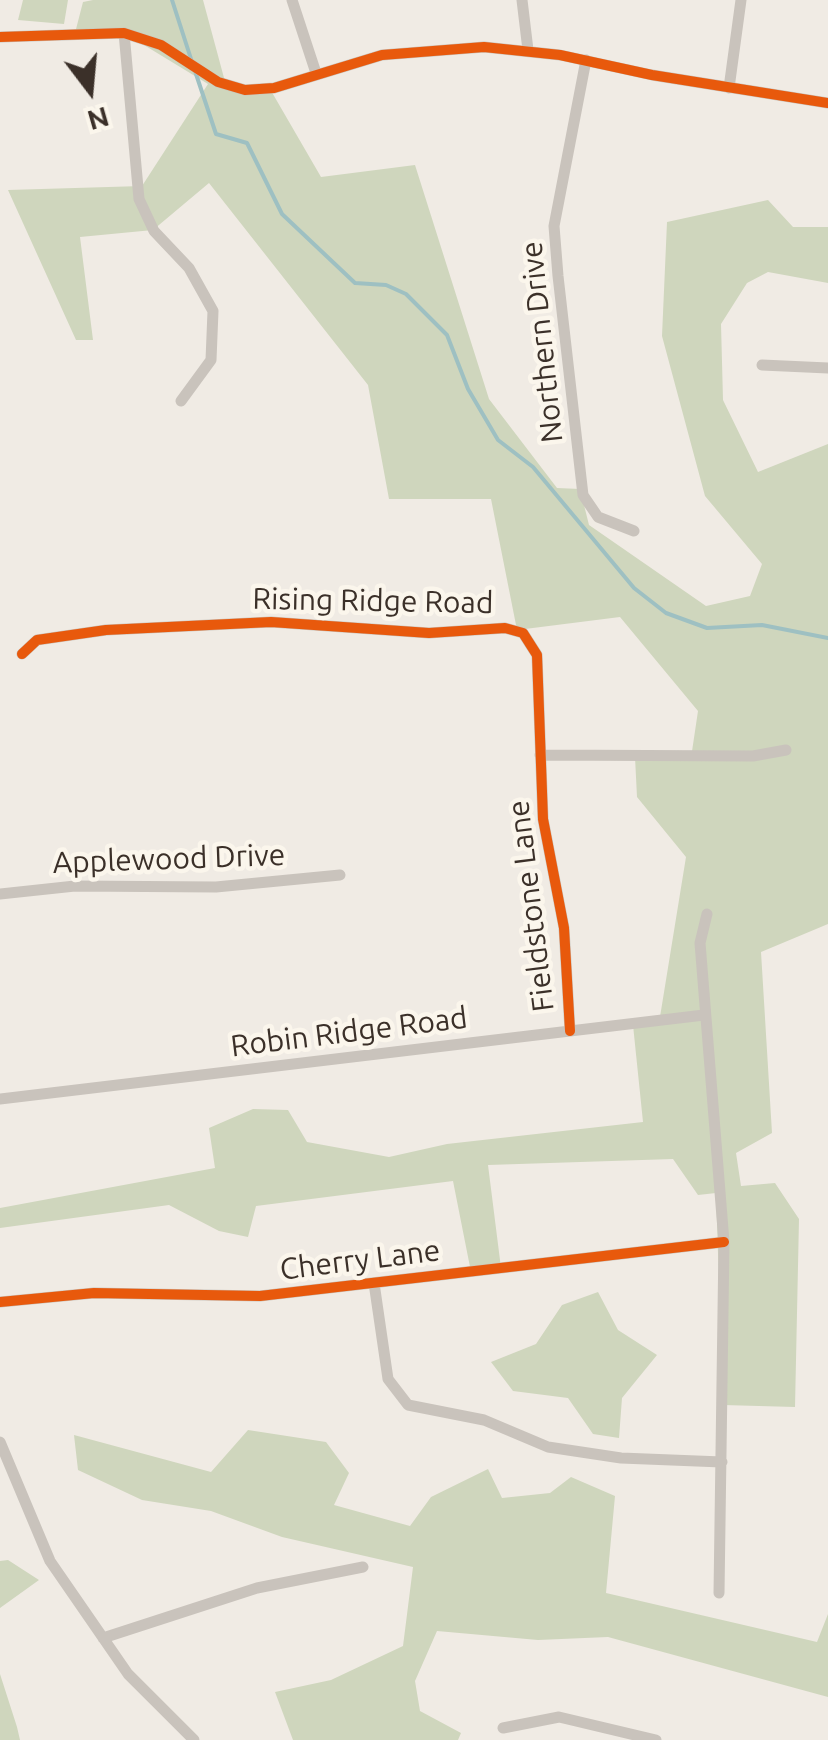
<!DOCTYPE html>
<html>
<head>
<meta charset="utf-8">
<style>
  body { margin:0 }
  #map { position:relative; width:828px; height:1740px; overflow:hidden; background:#f0ebe4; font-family:Ubuntu,sans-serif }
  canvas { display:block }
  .north { position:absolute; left:40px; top:40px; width:100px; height:100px; -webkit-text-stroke:8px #fbf6ec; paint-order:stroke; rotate:164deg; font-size:28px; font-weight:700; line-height:40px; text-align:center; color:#3b3029 }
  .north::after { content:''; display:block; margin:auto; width:35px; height:45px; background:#3b3029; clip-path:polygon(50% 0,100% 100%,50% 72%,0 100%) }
</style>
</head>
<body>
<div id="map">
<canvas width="828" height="1740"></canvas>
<div class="north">N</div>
</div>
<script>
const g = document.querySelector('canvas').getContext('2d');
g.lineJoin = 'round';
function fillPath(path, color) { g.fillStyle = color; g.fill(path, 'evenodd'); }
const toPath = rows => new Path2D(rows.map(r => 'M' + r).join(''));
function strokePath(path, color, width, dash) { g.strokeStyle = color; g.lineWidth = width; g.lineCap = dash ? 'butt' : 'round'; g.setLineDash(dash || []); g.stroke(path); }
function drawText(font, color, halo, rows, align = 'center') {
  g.font = font + ' Ubuntu,sans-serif'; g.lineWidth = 9; g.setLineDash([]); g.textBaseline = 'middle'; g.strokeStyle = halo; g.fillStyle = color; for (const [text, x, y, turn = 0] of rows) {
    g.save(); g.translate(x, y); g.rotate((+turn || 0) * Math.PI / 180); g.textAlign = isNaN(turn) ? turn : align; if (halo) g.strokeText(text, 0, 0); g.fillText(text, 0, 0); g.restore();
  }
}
fillPath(toPath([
  [23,0,68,0,64,24,18,20],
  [93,0,203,0,227,89,270,89,321,177,415,165,489,399,557,488,580,489,589,525,706,606,750,596,762,564,705,496,662,336,667,222,768,200,793,227,828,227,828,283,768,272,747,283,721,324,723,400,758,472,828,444,828,924,761,952,772,1133,736,1153,741,1186,775,1183,799,1219,795,1407,723,1405,716,1193,698,1195,673,1159,488,1165,501,1268,471,1272,453,1181,256,1206,248,1237,219,1231,169,1205,0,1228,0,1208,215,1168,209,1128,253,1109,288,1110,307,1142,389,1157,447,1144,643,1122,633,1025,659,1023,686,857,637,797,635,757,691,758,698,711,620,617,517,630,491,499,389,499,368,385,209,183,153,230,80,237,93,340,76,340,8,190,142,186,208,84,121,31,75,33,83,2],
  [598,1292,618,1330,657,1355,622,1398,619,1438,593,1434,568,1398,513,1391,491,1362,536,1344,562,1305],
  [248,1430,326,1442,349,1473,334,1505,410,1526,431,1497,488,1469,502,1498,550,1493,571,1477,615,1496,606,1593,817,1642,828,1614,828,1697,608,1637,538,1640,437,1631,415,1681,420,1711,461,1733,458,1740,293,1740,275,1692,331,1680,403,1646,413,1567,282,1537,211,1511,142,1500,78,1470,74,1435,211,1472],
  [8,1560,39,1580,0,1608,0,1561],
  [0,1674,17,1727,20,1740,0,1740]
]), '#cfd6bd');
strokePath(toPath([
  [172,0,192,62],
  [195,71,216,134,247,143,282,214,355,283,386,285,406,294,447,335,468,389,498,440,533,467,634,588,666,613,707,628,762,625,828,638]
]), '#9ec0c2', 4);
strokePath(toPath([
  [292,0,316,73],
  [522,0,528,50],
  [124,33,139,199,154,231,189,268,213,311,211,360,181,401],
  [0,37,124,33,161,45,218,82,245,90,274,88,382,55,484,47,560,55,652,75,828,103],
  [586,60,554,226,558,276,583,495,598,517,634,531],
  [729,88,741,0],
  [762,365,828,368],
  [22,654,37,640,106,630,271,622,429,633,505,628,523,633,537,655,543,819,564,928,570,1031],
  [540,755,753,756,786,750],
  [0,894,75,886,216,887,340,875],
  [707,914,700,943,724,1242,719,1593],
  [0,1099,704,1015],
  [374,1283,388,1379,408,1405,484,1420,548,1447,621,1458,722,1462],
  [0,1302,94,1293,260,1296,724,1242],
  [0,1442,50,1561,128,1674,194,1740],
  [103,1638,257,1588,363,1567],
  [503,1728,559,1717,656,1740]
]), '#c9c3bc', 11);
strokePath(toPath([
  [0,37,124,33,161,45,218,82,245,90,274,88,382,55,484,47,560,55,652,75,828,103],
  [22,654,37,640,106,630,271,622,429,633,505,628,523,633,537,655,543,819,564,928,570,1031],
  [0,1302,94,1293,260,1296,724,1242]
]), '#e8590c', 10);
drawText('30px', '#3b3029', '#fbf6ec', [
  ["Northern Drive",542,342,-96],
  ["Rising Ridge Road",373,601,1],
  ["Applewood Drive",169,859,-2],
  ["Fieldstone Lane",531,906,-97],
  ["Robin Ridge Road",349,1032,-7],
  ["Cherry Lane",360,1260,-7]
]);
</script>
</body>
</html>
